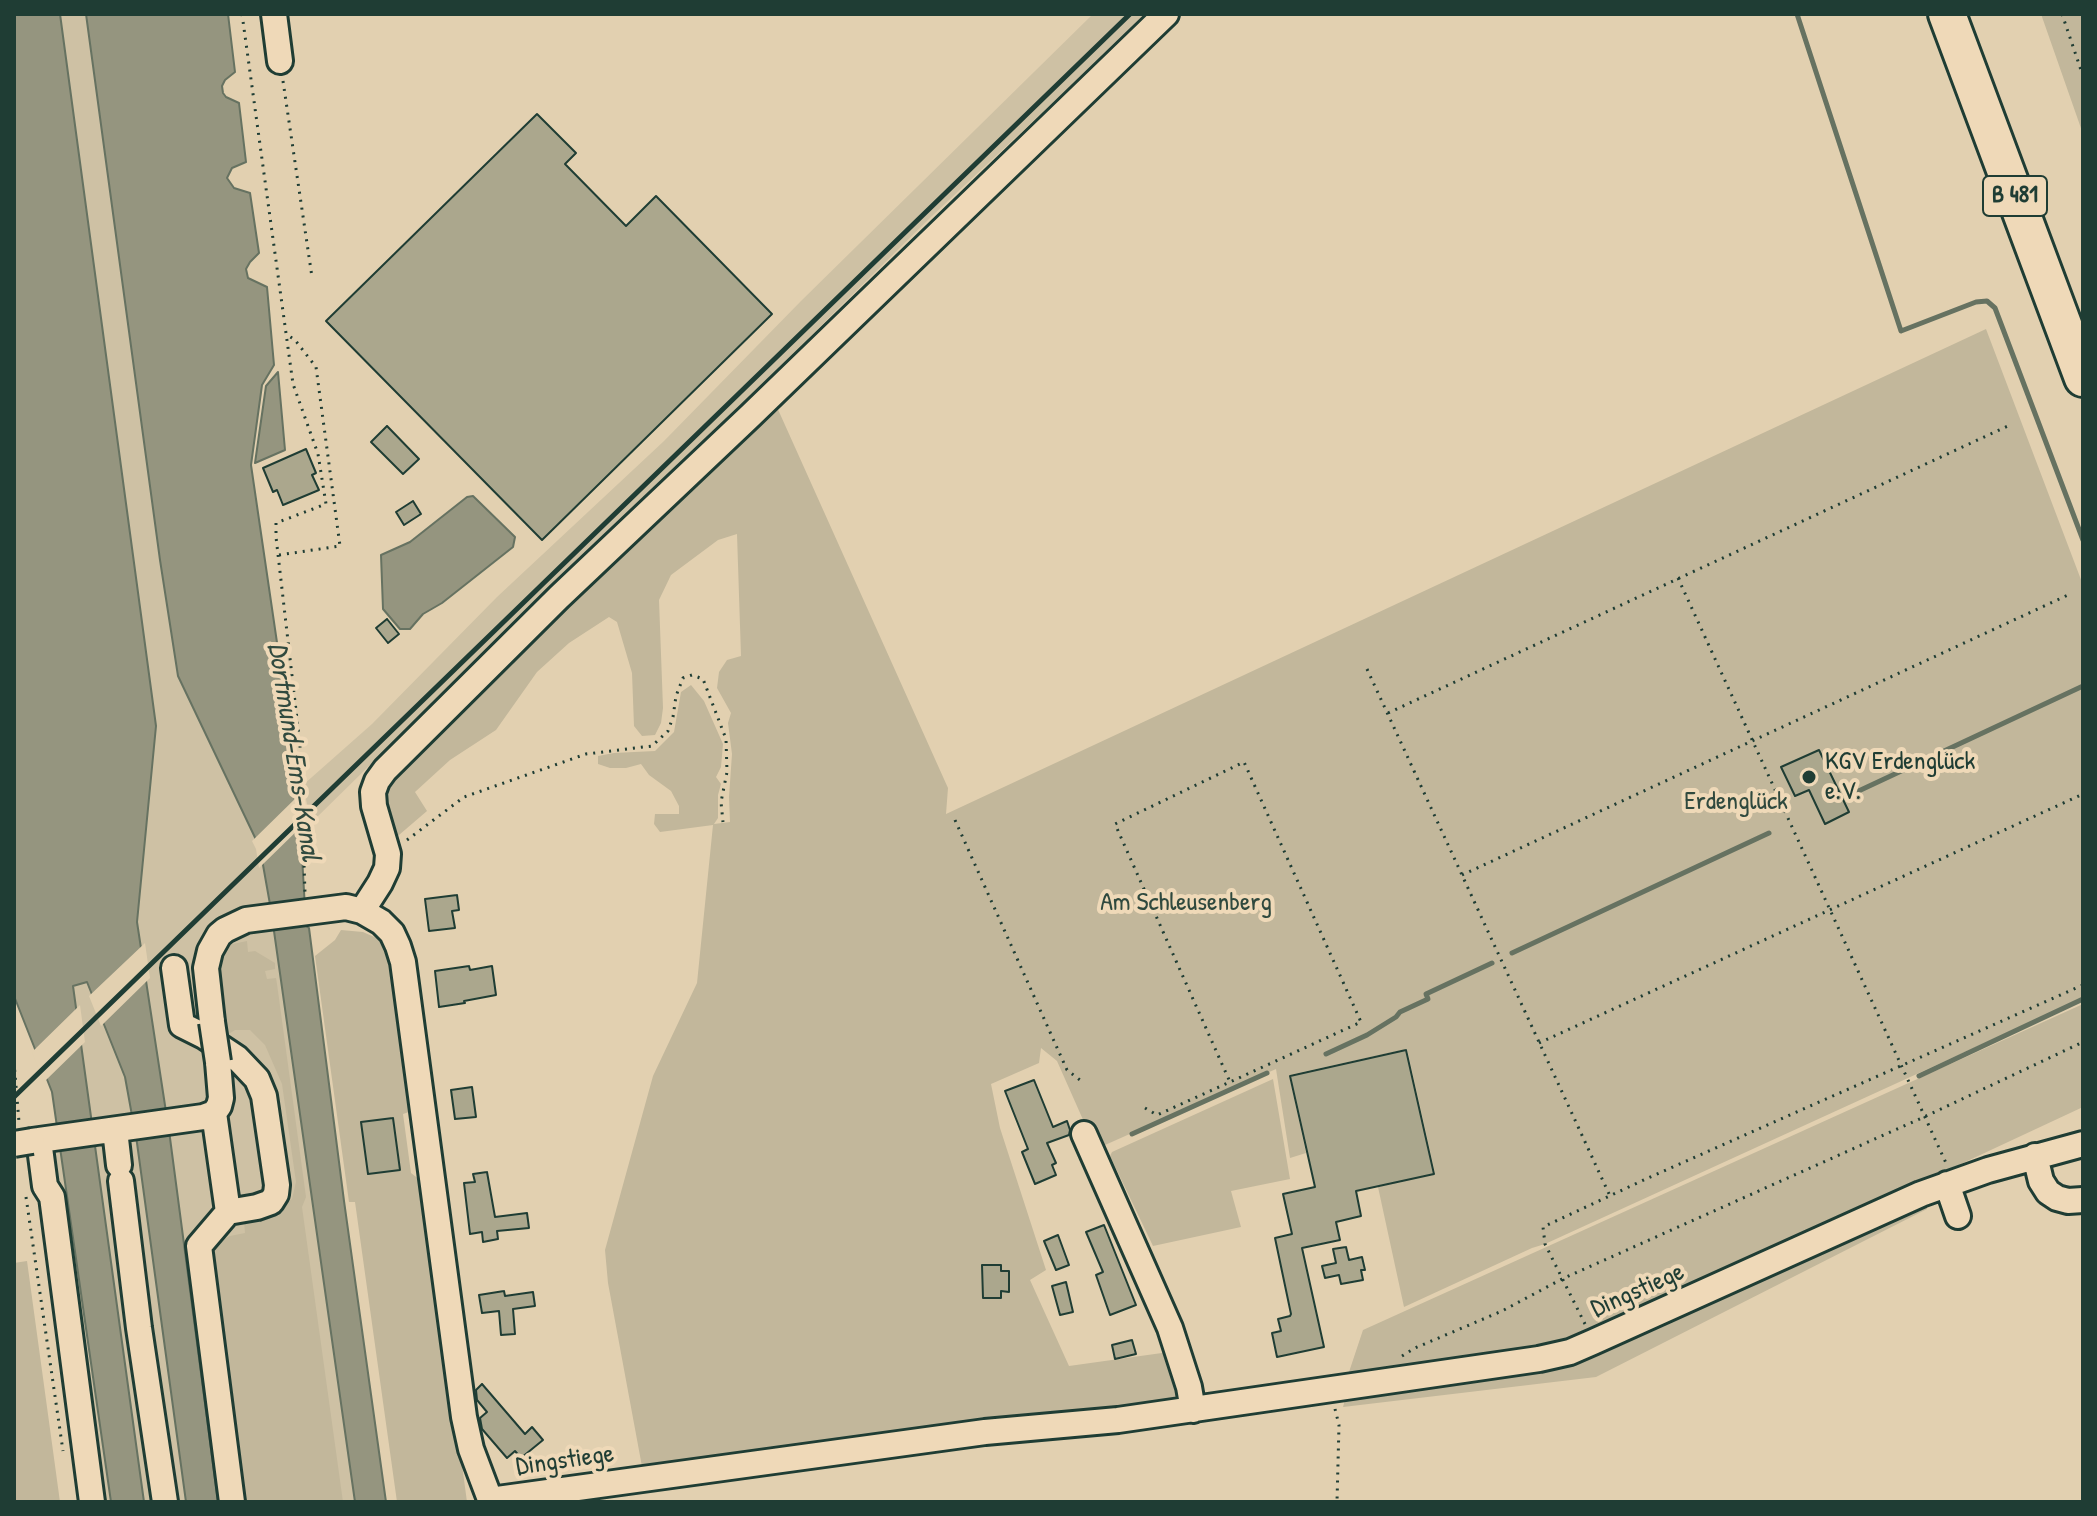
<!DOCTYPE html>
<html>
<head>
<meta charset="utf-8">
<style>
  body { margin:0 }
  #map { position:relative; width:2097px; height:1516px; overflow:hidden; background:#e2d0b0; font-family:"Patrick Hand",sans-serif }
  canvas { display:block }
  .frame { position:absolute; inset:0; border:16px solid #1f3d34; pointer-events:none }
</style>
</head>
<body>
<div id="map">
<canvas width="2097" height="1516"></canvas>
<div class="frame"></div>
</div>
<script>
const g = document.querySelector('canvas').getContext('2d');
g.lineJoin = 'round';
function fillPath(path, color) { g.fillStyle = color; g.fill(path, 'evenodd'); }
const toPath = rows => new Path2D(rows.map(r => 'M' + r).join(''));
function strokePath(path, color, width, dash) { g.strokeStyle = color; g.lineWidth = width; g.lineCap = dash ? 'butt' : 'round'; g.setLineDash(dash || []); g.stroke(path); }
function drawText(font, color, halo, rows, align = 'center') {
  g.font = font + ' "Patrick Hand",sans-serif'; g.lineWidth = 8; g.setLineDash([]); g.textBaseline = 'middle'; g.strokeStyle = halo; g.fillStyle = color; for (const [text, x, y, turn = 0] of rows) {
    g.save(); g.translate(x, y); g.rotate((+turn || 0) * Math.PI / 180); g.textAlign = isNaN(turn) ? turn : align; if (halo) g.strokeText(text, 0, 0); g.fillText(text, 0, 0); g.restore();
  }
}
fillPath(toPath([
  [60,14,86,14,160,560,178,676,260,848,271,910,355,1502,218,1502,170,1138,137,922,156,726],
  [1093,14,1147,14,932,216,766,380,608,531,311,823,303,785,372,724,497,597,664,441,801,301],
  [87,982,125,1077,137,1143,186,1502,144,1502,73,986],
  [61,1144,111,1502,81,1502,32,1148]
]), '#cec1a4');
fillPath(toPath([
  [2041,14,2083,14,2083,134],
  [1986,329,2083,585,2083,998,1545,1244,1532,1248,1404,1307,1378,1187,1435,1173,1407,1049,1289,1075,1306,1153,1290,1158,1276,1069,1096,1149,1057,1061,1041,1048,1039,1063,991,1084,1000,1128,1046,1270,1030,1280,1069,1366,1169,1352,1192,1403,643,1472,608,1283,605,1250,653,1076,697,983,713,825,660,832,654,824,655,814,679,814,679,806,671,791,649,775,641,764,626,768,610,768,598,764,598,756,614,753,655,751,674,732,681,692,691,685,704,701,723,744,721,767,716,777,721,784,718,795,718,818,714,824,730,822,729,797,732,754,728,723,731,713,717,688,719,672,727,660,741,656,737,534,718,540,671,575,659,600,663,708,661,723,655,735,642,736,634,726,632,673,617,622,609,617,569,643,537,672,496,730,450,760,415,792,427,811,392,841,380,798,388,777,776,405,948,788,946,814],
  [341,930,363,932,381,940,389,956,409,1112,403,1114,411,1173,424,1183,467,1502,397,1502,355,1202,349,1202,315,956,335,940],
  [247,941,248,952,255,951,275,963,275,969,265,971,267,979,276,978,277,984,306,1197,302,1207,343,1502,239,1502,211,1251,220,1241,230,1236,245,1233,244,1221,279,1207,292,1199,296,1182,282,1084,265,1045,250,1030,235,1030,227,1035,221,1029,213,976,218,955,228,945],
  [2083,1004,2083,1107,1586,1339,1347,1378,1363,1330],
  [1273,1079,1290,1179,1231,1191,1241,1227,1153,1246,1110,1156,1112,1152],
  [1928,1197,1927,1209,1596,1377,1343,1407,1346,1396,1595,1355],
  [27,1261,60,1502,14,1502,14,1263]
]), '#c2b79b');
const water = toPath([
  [14,14,60,14,156,726,137,922,170,1138,218,1502,186,1502,137,1143,125,1077,87,982,73,986,144,1502,111,1502,52,1092,14,996,14,14],
  [86,14,228,14,235,72,225,80,222,86,223,93,226,97,239,103,246,162,232,168,227,178,234,188,250,193,259,253,250,262,246,269,248,278,267,287,274,365,262,385,251,465,298,786,306,926,309,928,344,1201,386,1502,355,1502,271,910,260,848,178,676,160,560,86,14],
  [278,372,285,450,255,463,266,386,278,372],
  [473,496,515,537,513,547,442,603,423,614,410,629,400,629,383,609,381,555,410,542,467,497,473,496]
]);
fillPath(water, '#95957f');
strokePath(water, '#667261', 2);
fillPath(toPath([
  [302,792,304,824,259,868,256,849,252,841],
  [145,943,150,978,101,1026,89,996],
  [80,1005,85,1042,44,1082,32,1052]
]), '#e2d0b0');
strokePath(toPath([
  [1797,14,1901,331,1976,302,1987,301,1995,308,2083,540],
  [1850,795,2083,686],
  [1512,953,1769,833],
  [1326,1054,1367,1035,1396,1017,1400,1012,1428,999,1426,994,1492,963],
  [1919,1076,2083,999],
  [1132,1134,1267,1073]
]), '#667261', 5);
const building = toPath([
  [537,114,576,153,565,164,626,226,656,196,772,314,542,540,326,321,537,114],
  [387,426,419,459,403,474,371,442,387,426],
  [306,449,316,473,312,475,319,490,283,505,277,490,273,492,263,468,306,449],
  [413,501,421,514,404,525,396,512,413,501],
  [387,619,399,634,388,643,376,628,387,619],
  [1819,750,1849,812,1825,824,1809,790,1795,796,1781,767,1819,750],
  [457,895,459,910,452,911,455,928,429,931,425,899,457,895],
  [469,966,470,970,492,966,496,995,464,1001,465,1003,439,1007,435,971,469,966],
  [1406,1050,1434,1174,1356,1191,1361,1216,1336,1222,1340,1240,1302,1248,1324,1347,1277,1357,1272,1333,1281,1331,1278,1319,1290,1316,1291,1314,1275,1238,1292,1234,1283,1194,1315,1187,1290,1076,1406,1050],
  [1034,1080,1053,1127,1067,1121,1070,1130,1069,1135,1047,1143,1056,1163,1052,1165,1056,1175,1035,1184,1022,1152,1028,1149,1005,1091,1034,1080],
  [472,1087,476,1117,455,1119,451,1090,472,1087],
  [393,1118,400,1170,368,1174,361,1122,393,1118],
  [487,1172,495,1217,527,1213,529,1228,497,1231,498,1239,483,1242,482,1232,470,1234,464,1183,475,1182,473,1174,487,1172],
  [1104,1225,1136,1305,1110,1315,1096,1275,1103,1272,1086,1232,1104,1225],
  [1058,1235,1069,1265,1056,1270,1044,1241,1058,1235],
  [1346,1247,1349,1260,1362,1257,1365,1270,1361,1270,1363,1280,1341,1284,1339,1275,1325,1278,1322,1266,1336,1263,1333,1249,1346,1247],
  [982,1265,1001,1265,1001,1271,1009,1271,1009,1292,1001,1291,1001,1298,983,1298,982,1265],
  [1066,1282,1073,1312,1060,1315,1052,1286,1066,1282],
  [504,1291,505,1296,533,1292,535,1306,513,1309,515,1334,501,1335,499,1311,482,1313,479,1295,504,1291],
  [1132,1340,1136,1354,1115,1359,1112,1345,1132,1340],
  [482,1384,525,1434,532,1427,543,1440,521,1458,515,1451,507,1458,482,1429,480,1418,487,1412,477,1400,476,1390,482,1384]
]);
fillPath(building, '#aba78d');
strokePath(building, '#1f3d34', 2);
const minor = toPath([
  [274,14,280,61],
  [362,911,380,883,387,868,388,854,374,806,373,792,377,781,385,770,559,597,750,416,1166,14],
  [174,968,182,1025,204,1036,237,1058,257,1079,264,1096,277,1185,276,1194,271,1202,257,1207,228,1212,214,1113],
  [212,1022,206,968,210,951,219,935,225,930,246,920,346,907,362,911,381,922,392,933,398,946,403,962,464,1417,471,1449,491,1502],
  [115,1130,119,1165],
  [1084,1134,1170,1328,1189,1387,1193,1410],
  [39,1140,45,1186,52,1197,92,1502],
  [32,1141,203,1117,214,1113,219,1106,221,1098,218,1062],
  [2035,1156,2041,1181,2048,1192,2057,1198,2068,1201,2083,1200],
  [121,1181,139,1328,165,1502],
  [1947,1184,1958,1216],
  [228,1212,199,1246,232,1502],
  [490,1500,985,1432,1118,1420,1539,1359,1570,1352,1593,1342,1921,1194,1988,1170,2083,1144]
]);
const highway = toPath([
  [1947,14,2083,378]
]);
strokePath(minor, '#1f3d34', 30);
strokePath(highway, '#1f3d34', 42);
strokePath(toPath([
  [242,14,293,384,318,454,326,504,276,523,276,537,300,745,305,893],
  [2062,14,2083,76],
  [283,81,312,277],
  [279,555,340,546,316,367,295,340,286,334],
  [1678,578,1946,1163],
  [1367,669,1610,1196],
  [1388,713,2010,425],
  [955,820,1067,1070,1080,1080],
  [407,840,464,797,586,754,652,746,668,731,673,717,676,696,683,678,692,675,703,679,726,739,727,772,721,802,723,822],
  [1462,875,2068,595],
  [1539,1043,2083,794],
  [14,1062,19,1122],
  [1145,1108,1157,1115,1230,1082,1361,1022,1244,762,1115,824,1230,1082],
  [26,1197,63,1451],
  [1585,1324,1545,1244,1543,1227,1648,1178,2083,985],
  [1402,1356,1415,1348,1502,1311,1562,1279,1924,1117,2083,1042],
  [1335,1409,1339,1425,1337,1502]
]), '#1f3d34', 3, [2, 6]);
strokePath(minor, '#efd9b8', 24);
strokePath(highway, '#efd9b8', 36);
strokePath(toPath([
  [14,1097,1130,14]
]), '#1f3d34', 5);
const minorBridge = toPath([
  [212,1022,218,1062],
  [14,1144,32,1141]
]);
strokePath(minorBridge, '#1f3d34', 30, []);
strokePath(minorBridge, '#efd9b8', 24);
for (const [x, y, r, color] of [
  [1809,777,8,"#1f3d34"]
]) { const dot = new Path2D(); dot.arc(x, y, r, 0, 2 * Math.PI); g.fillStyle = color; g.fill(dot); strokePath(dot, '#efd9b8', 3); }
for (const [x, y, w] of [
  [2015,196,64]
]) { const box = new Path2D(); box.roundRect(x - w / 2, y - 20, w, 40, 6); g.fillStyle = '#efd9b8'; g.fill(box); strokePath(box, '#1f3d34', 2); }
drawText('bold 24px', '#1f3d34', null, [
  ["B 481",2015,196]
]);
drawText('26px', '#1f3d34', '#efd9b8', [
  ["KGV Erdenglück",1825,762],
  ["e.V.",1825,792]
], 'left');
drawText('26px', '#2f493e', '#efd9b8', [
  ["Erdenglück",1736,802],
  ["Am Schleusenberg",1186,903]
]);
drawText('26px', '#1f3d34', '#efd9b8', [
  ["Dingstiege",1638,1291,-24],
  ["Dingstiege",565,1461,-8]
]);
drawText('italic 28px', '#314a3f', '#efd9b8', [
  ["Dortmund-Ems-Kanal",293,752,81]
]);
</script>
</body>
</html>
